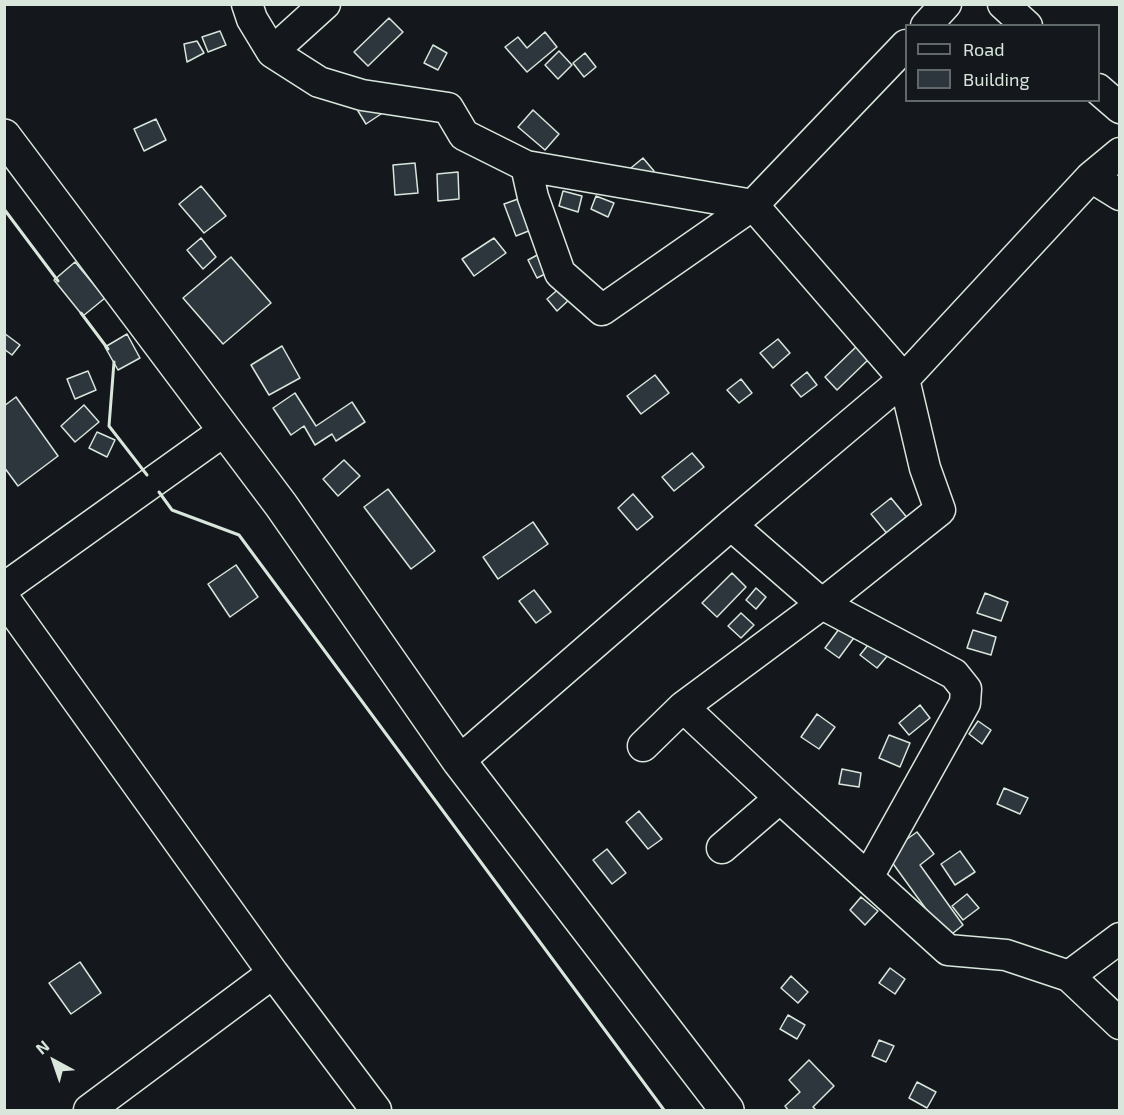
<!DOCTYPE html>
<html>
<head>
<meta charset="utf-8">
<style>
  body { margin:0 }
  #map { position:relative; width:1124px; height:1115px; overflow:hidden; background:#14181c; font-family:"Exo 2",sans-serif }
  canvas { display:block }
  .frame { position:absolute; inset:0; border:6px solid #d8e6dc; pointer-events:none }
  .legend { position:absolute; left:905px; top:24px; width:195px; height:78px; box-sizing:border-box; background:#14181c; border:2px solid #626a69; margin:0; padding:8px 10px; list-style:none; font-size:18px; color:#d8e6dc }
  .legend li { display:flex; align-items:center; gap:12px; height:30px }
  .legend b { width:30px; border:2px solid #626a69 }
  .north { position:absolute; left:24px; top:1031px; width:60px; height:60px; -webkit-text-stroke:4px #14181c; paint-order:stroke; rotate:320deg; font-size:16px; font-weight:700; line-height:24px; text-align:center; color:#d8e6dc }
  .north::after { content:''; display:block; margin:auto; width:21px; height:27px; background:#d8e6dc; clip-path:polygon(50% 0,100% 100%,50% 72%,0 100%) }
</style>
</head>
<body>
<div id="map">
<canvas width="1124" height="1115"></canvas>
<div class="frame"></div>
<ul class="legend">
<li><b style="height:8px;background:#14181c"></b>Road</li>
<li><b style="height:16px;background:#2c363c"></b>Building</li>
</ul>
<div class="north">N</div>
</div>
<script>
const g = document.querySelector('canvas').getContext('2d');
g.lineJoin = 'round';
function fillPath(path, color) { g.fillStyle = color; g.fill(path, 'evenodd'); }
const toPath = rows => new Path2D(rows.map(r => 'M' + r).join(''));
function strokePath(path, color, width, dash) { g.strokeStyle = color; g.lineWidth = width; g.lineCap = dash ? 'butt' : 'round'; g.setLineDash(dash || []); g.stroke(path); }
const building = toPath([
  [389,18,403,32,368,66,354,52,389,18],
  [220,31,226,45,208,52,202,37,220,31],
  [545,32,557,47,527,72,505,47,518,37,527,48,545,32],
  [197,41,204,53,187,62,184,44,197,41],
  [433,45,447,53,438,70,424,63,433,45],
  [559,51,572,65,558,79,545,65,559,51],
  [585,53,596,67,584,77,573,63,585,53],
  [373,102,381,114,366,124,358,111,373,102],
  [533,110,559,134,545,150,518,127,533,110],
  [156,119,166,140,144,151,134,129,156,119],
  [643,158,654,171,637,186,626,172,643,158],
  [415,163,418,193,395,195,393,165,415,163],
  [458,172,459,199,438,201,437,174,458,172],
  [201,186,226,216,204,233,179,204,201,186],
  [563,191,582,196,578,212,559,206,563,191],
  [596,196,614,203,608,217,591,209,596,196],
  [518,199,531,230,516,236,504,204,518,199],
  [201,238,216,257,203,269,187,250,201,238],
  [494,238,506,253,474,276,462,259,494,238],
  [541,253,551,271,537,278,528,260,541,253],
  [231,257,271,303,223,344,183,298,231,257],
  [75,262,105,298,83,316,54,280,75,262],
  [562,286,571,298,557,311,547,299,562,286],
  [4,333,20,345,12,355,4,349,4,333],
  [127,334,140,358,118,370,105,347,127,334],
  [778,339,790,353,773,368,760,353,778,339],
  [858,345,870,358,837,390,825,377,858,345],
  [282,346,300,378,269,395,251,365,282,346],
  [88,371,96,390,75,399,67,379,88,371],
  [807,372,817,385,801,397,791,385,807,372],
  [655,375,669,393,641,414,627,396,655,375],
  [741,379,752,393,739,403,727,390,741,379],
  [295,393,316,426,352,402,365,422,336,441,332,434,315,445,304,426,291,435,273,408,295,393],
  [16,397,58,456,18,486,4,467,4,406,16,397],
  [84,405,99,422,75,442,61,426,84,405],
  [97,432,115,440,107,457,89,448,97,432],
  [692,453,704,467,674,491,662,477,692,453],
  [344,460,360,476,338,496,323,479,344,460],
  [388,489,435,551,411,569,364,507,388,489],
  [633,494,653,517,637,530,618,508,633,494],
  [891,498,909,520,889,536,871,514,891,498],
  [533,522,548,544,498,579,483,557,533,522],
  [236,565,258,597,230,617,208,584,236,565],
  [732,573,746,587,717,617,702,603,732,573],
  [756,588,766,597,756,609,746,600,756,588],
  [534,590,551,612,536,623,519,601,534,590],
  [985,593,1008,602,1001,621,977,613,985,593],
  [741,613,754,625,741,638,728,626,741,613],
  [842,625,856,635,839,658,825,648,842,625],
  [973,630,996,637,991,655,967,648,973,630],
  [872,640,889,654,877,668,860,655,872,640],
  [920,705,930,718,909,735,899,723,920,705],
  [817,714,835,727,819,749,801,737,817,714],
  [978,721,991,730,982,744,969,734,978,721],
  [889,735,910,743,900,767,879,758,889,735],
  [842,769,861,773,859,787,839,784,842,769],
  [1004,788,1028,798,1020,814,997,804,1004,788],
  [639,811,662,839,648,849,626,822,639,811],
  [917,832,934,854,920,865,963,925,947,938,886,854,917,832],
  [607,849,626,873,612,884,593,860,607,849],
  [960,851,975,872,955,885,941,864,960,851],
  [967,894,979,908,963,920,952,906,967,894],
  [861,897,878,911,865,925,850,910,861,897],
  [80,962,101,993,71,1014,49,983,80,962],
  [890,968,905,979,895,994,879,983,890,968],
  [791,976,808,992,798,1003,781,988,791,976],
  [788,1015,805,1025,797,1039,780,1029,788,1015],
  [879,1040,894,1046,886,1062,872,1056,879,1040],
  [809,1060,834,1086,813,1107,816,1110,788,1110,785,1106,800,1092,789,1080,809,1060],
  [917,1082,936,1092,927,1108,909,1098,917,1082]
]);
fillPath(building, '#2c363c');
strokePath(building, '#d8e6dc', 1.5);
const minor = toPath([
  [247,4,252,19,272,52,319,82,362,95,448,108,464,135,526,166,753,205,904,379,925,468,940,510,822,604,683,707],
  [1003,4,1027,26],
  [926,26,946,4],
  [272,52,325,4],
  [1098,89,1120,108],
  [526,166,533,197,560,273,602,310,753,205,906,45],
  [1091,177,1120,195],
  [731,525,822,604,954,674,966,689,965,703,868,877],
  [4,588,224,431],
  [4,598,273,973,376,1110],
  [643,746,683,707,780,798],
  [459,761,731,525,904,379,1091,177,1120,153],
  [722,848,780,798,948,950,1006,955,1069,976,1120,1024],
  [1069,976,1120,938],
  [89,1110,273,973]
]);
const tertiary = toPath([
  [4,136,281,505,459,761,727,1110]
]);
strokePath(minor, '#d8e6dc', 33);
strokePath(tertiary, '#d8e6dc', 36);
strokePath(minor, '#14181c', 30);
strokePath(tertiary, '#14181c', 33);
strokePath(toPath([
  [4,209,58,281],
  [81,313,108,349],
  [114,362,109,426,147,475],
  [159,492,172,510,239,535,664,1110]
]), '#d8e6dc', 3);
</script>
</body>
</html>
